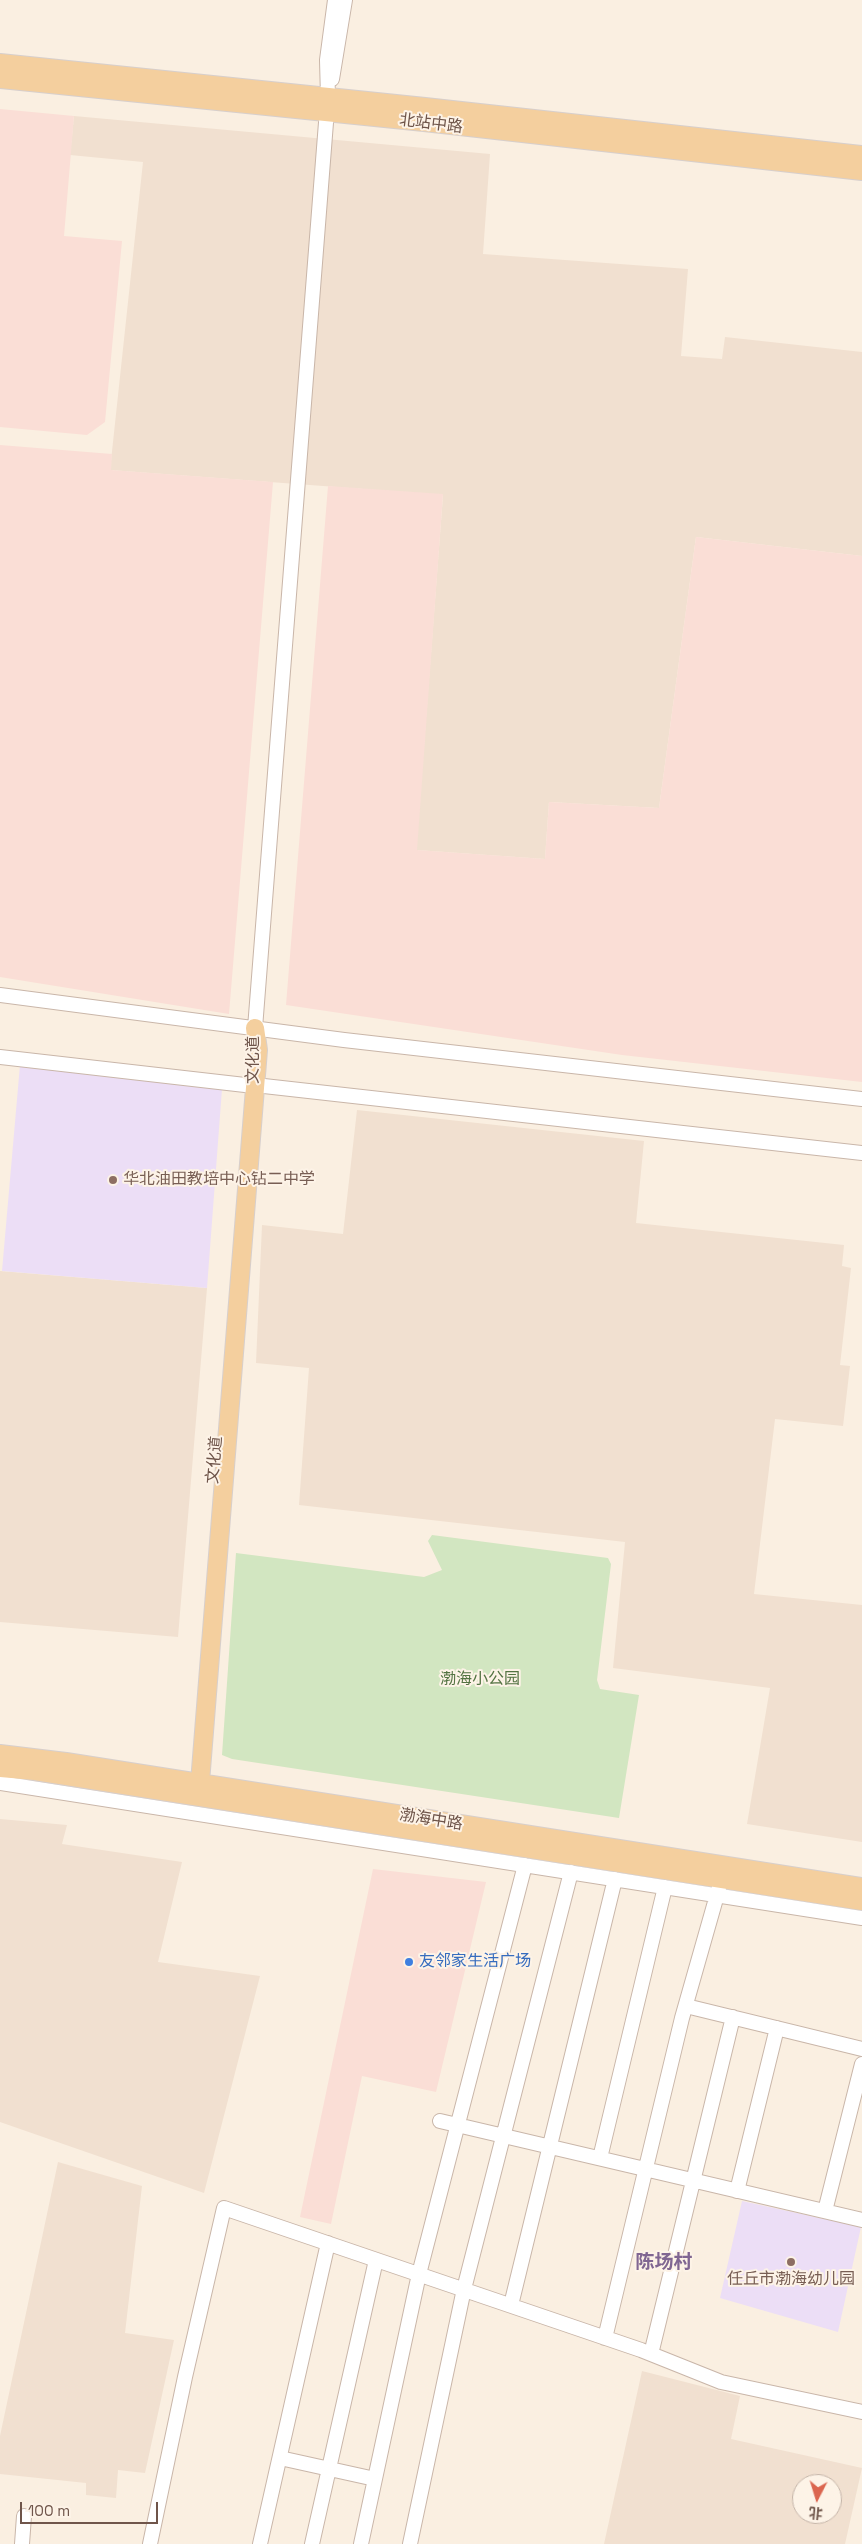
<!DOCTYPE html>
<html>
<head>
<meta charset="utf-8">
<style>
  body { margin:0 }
  #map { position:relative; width:862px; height:2544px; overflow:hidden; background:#faefe1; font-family:"Space Grotesk","Noto Sans SC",sans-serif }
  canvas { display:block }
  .north { position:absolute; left:792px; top:2474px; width:50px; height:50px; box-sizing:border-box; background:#fdf3e7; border:1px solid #c4b4a8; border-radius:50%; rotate:185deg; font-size:14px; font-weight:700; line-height:20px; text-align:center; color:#6f554a }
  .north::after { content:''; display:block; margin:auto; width:18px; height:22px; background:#db654f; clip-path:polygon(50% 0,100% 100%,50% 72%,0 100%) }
  .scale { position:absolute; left:20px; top:2502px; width:138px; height:22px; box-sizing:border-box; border:2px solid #6f554a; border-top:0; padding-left:6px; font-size:15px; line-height:18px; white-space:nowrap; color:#6f554a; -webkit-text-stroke:4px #fdf3e7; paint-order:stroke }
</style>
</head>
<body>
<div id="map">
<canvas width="862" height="2544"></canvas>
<div class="north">北</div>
<div class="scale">100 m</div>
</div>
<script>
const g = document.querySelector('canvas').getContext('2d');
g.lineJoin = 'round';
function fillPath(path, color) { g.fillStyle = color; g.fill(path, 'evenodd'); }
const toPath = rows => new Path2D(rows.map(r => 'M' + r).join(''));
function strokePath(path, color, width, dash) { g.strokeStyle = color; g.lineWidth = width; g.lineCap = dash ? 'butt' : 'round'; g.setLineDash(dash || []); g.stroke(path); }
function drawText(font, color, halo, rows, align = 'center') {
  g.font = font + ' "Space Grotesk","Noto Sans SC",sans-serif'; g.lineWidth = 4; g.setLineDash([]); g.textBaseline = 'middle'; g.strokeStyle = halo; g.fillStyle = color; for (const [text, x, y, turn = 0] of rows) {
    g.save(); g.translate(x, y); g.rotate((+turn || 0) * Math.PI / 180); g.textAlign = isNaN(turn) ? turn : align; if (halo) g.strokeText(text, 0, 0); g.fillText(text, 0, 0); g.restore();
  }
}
fillPath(toPath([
  [74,116,490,154,483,254,688,269,681,356,722,359,725,337,862,352,862,556,696,537,659,808,549,802,545,859,416,850,443,495,110,470,143,162,70,155],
  [357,1110,644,1141,636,1223,844,1245,842,1266,851,1268,840,1365,850,1366,843,1426,775,1419,754,1594,862,1605,862,1842,747,1824,770,1688,613,1668,625,1542,299,1505,309,1368,256,1363,262,1225,343,1234],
  [0,1271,207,1288,178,1637,0,1622],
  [0,1819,67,1825,62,1844,182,1862,158,1962,260,1976,204,2193,0,2122],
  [58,2162,142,2186,125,2333,174,2340,145,2473,118,2470,116,2498,86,2495,86,2483,0,2474,0,2436],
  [642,2371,740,2396,731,2439,862,2468,845,2544,604,2544],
  [802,2484,832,2484,832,2514,802,2514]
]), '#f1e0d0');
fillPath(toPath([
  [0,109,74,116,64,236,122,241,105,422,87,435,0,427],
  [0,445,112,454,111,470,273,482,229,1014,0,977],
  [328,486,443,494,417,850,545,859,549,802,659,808,696,537,862,556,862,1082,622,1055,286,1005],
  [373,1869,486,1882,436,2092,362,2076,331,2224,300,2217]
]), '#faded6');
fillPath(toPath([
  [20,1065,222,1089,207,1288,2,1271],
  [742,2201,861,2227,838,2332,720,2298]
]), '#ecdef6');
fillPath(toPath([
  [432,1535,608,1558,611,1564,597,1680,600,1689,639,1695,619,1818,232,1759,222,1755,236,1553,424,1577,442,1570,428,1541]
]), '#d2e6c1');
const minor = toPath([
  [332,79,345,0],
  [0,995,344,1040,862,1099],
  [255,1028,328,97,327,60,335,0],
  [0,1057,245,1085],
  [255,1085,862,1153],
  [0,1783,862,1918],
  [686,2006,862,2049],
  [440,2121,862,2220],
  [600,2158,665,1887],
  [737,2191,777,2028],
  [825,2211,862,2064],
  [511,2305,615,1879],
  [605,2338,682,2018,719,1888],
  [651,2354,733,2017],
  [280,2458,375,2479],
  [22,2544,24,2516],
  [150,2544,185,2377,224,2208,641,2350,721,2382,862,2412],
  [260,2544,328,2243],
  [312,2544,376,2260],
  [361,2544,419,2274,525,1865],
  [410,2544,464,2289,571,1872]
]);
const major = toPath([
  [0,63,425,107,862,155],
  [0,79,424,122,862,171],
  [0,1754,66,1762,862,1887],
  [0,1768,35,1771,862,1901],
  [199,1795,258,1050,255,1028]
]);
strokePath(minor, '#c9b6a9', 16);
strokePath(major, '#d7cfcc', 20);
strokePath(minor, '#fff', 14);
strokePath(major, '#f4cf9e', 18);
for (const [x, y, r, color] of [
  [113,1180,5,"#8d6e63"],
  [409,1962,5,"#3f7fe0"],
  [791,2262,5,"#8d6e63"]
]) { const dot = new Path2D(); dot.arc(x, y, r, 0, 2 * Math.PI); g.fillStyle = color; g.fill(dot); strokePath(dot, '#fdf3e7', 2); }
drawText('16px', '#6f554a', '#fdf3e7', [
  ["北站中路",431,124,7],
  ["文化道",254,1060,-90],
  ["文化道",215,1460,-85],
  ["渤海中路",431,1820,9]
]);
drawText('16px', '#785e54', '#fdf3e7', [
  ["华北油田教培中心钻二中学",123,1180],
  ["任丘市渤海幼儿园",791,2280,"center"]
], 'left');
drawText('16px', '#547443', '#fdf3e7', [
  ["渤海小公园",480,1680]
]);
drawText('16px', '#366cbe', '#fdf3e7', [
  ["友邻家生活广场",419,1962]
], 'left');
drawText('bold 19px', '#806692', '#fdf3e7', [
  ["陈场村",664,2263]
]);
</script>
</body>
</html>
